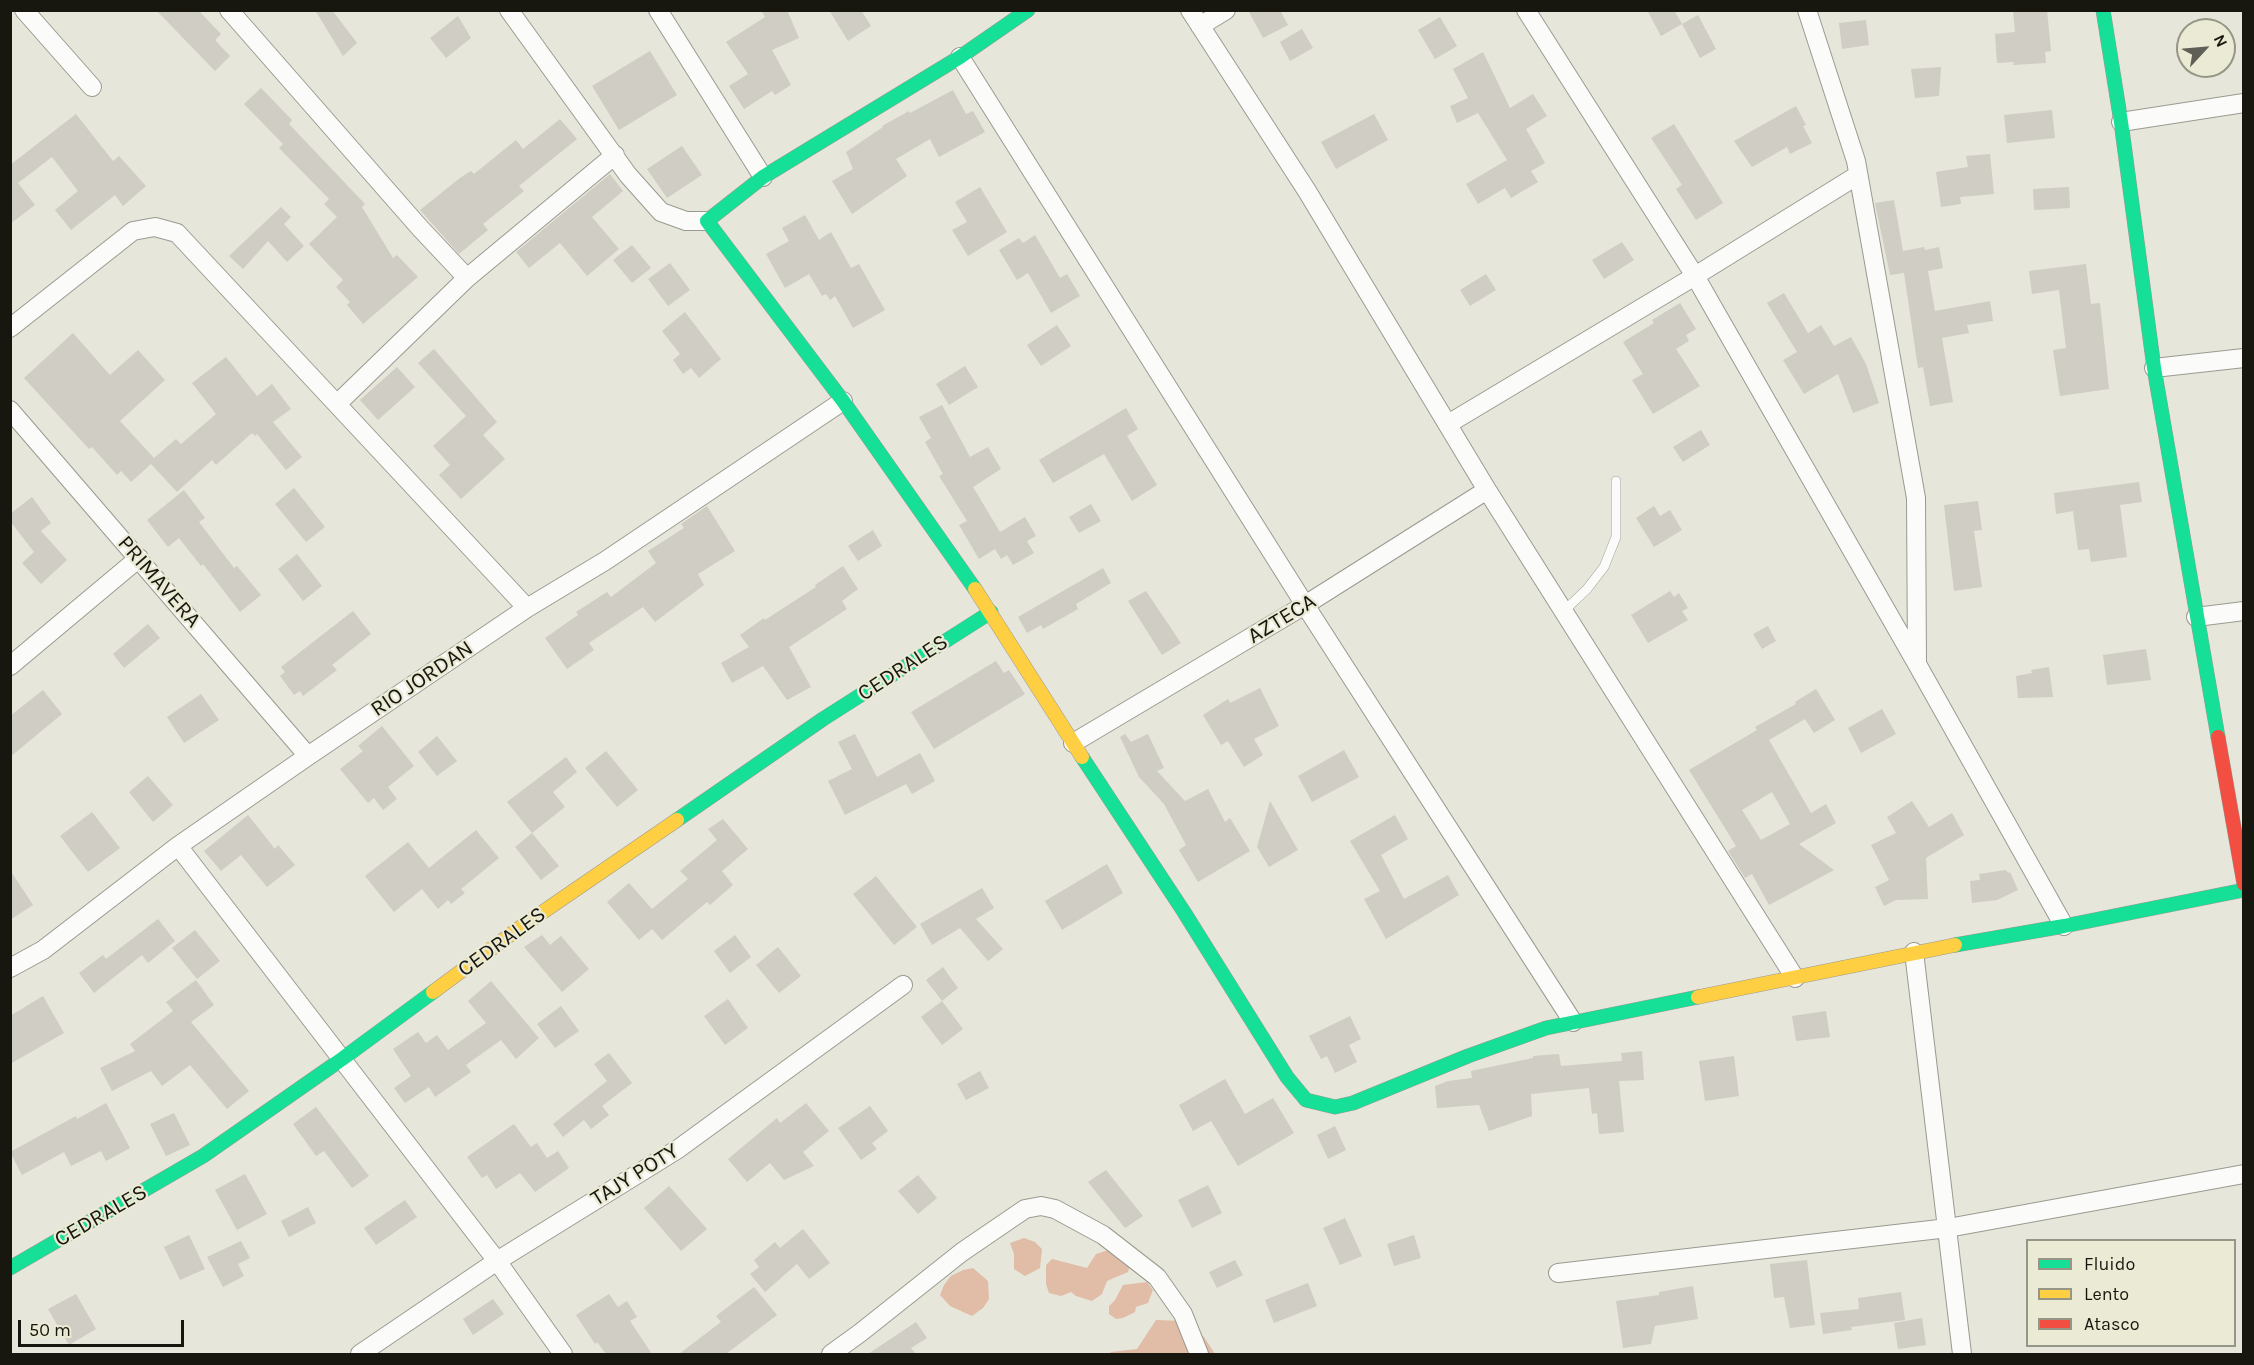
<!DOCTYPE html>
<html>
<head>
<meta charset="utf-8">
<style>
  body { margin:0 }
  #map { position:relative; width:2254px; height:1365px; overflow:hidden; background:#e6e6da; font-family:Karla,sans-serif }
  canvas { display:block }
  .frame { position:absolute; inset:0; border:12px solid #17170f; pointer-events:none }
  .legend { position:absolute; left:2026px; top:1239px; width:210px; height:108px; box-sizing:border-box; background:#ebead5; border:2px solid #969686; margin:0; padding:8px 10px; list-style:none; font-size:18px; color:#17170f }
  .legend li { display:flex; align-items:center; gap:12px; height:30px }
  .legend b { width:30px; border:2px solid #969686 }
  .north { position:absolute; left:2176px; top:18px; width:60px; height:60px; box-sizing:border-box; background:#ebead5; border:2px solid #969686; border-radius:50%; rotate:64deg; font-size:16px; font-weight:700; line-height:24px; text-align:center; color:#17170f }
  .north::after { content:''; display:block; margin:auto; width:21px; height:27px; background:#5f5f56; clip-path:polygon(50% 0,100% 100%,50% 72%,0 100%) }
  .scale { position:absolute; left:18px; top:1320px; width:166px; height:27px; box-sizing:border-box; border:3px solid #17170f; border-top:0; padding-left:8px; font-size:18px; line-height:21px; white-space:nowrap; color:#17170f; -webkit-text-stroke:4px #ebead5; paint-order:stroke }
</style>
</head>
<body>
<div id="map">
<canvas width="2254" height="1365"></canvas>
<div class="frame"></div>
<ul class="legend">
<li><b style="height:8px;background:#16e098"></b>Fluido</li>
<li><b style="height:8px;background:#ffcf43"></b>Lento</li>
<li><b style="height:8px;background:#f24e42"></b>Atasco</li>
</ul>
<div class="north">N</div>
<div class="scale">50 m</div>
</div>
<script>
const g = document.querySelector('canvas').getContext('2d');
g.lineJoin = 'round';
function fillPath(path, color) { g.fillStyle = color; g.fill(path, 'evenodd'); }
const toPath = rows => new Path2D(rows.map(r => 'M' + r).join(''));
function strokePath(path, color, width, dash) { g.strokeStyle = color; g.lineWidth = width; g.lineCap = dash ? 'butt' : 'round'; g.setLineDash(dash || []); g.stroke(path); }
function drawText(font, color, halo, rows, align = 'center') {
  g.font = font + ' Karla,sans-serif'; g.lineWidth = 4.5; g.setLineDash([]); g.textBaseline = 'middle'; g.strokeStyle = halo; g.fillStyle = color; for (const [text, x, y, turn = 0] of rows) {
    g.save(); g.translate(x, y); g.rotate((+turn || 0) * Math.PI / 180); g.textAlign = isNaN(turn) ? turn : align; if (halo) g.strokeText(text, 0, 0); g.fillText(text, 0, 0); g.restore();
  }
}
fillPath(toPath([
  [1024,1238,1035,1242,1042,1249,1040,1268,1025,1276,1014,1269,1014,1254,1010,1243],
  [1115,1248,1131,1263,1128,1272,1107,1281,1102,1294,1092,1301,1076,1296,1071,1292,1061,1296,1049,1293,1046,1284,1046,1265,1052,1259,1087,1268,1096,1254],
  [973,1268,988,1281,989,1299,983,1308,972,1316,950,1306,940,1295,944,1285,951,1276,963,1270],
  [1147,1282,1153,1290,1148,1303,1136,1307,1135,1312,1123,1318,1116,1319,1109,1314,1109,1306,1115,1300,1123,1285],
  [1156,1320,1181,1321,1192,1327,1204,1337,1215,1354,1109,1354,1111,1352,1137,1349]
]), '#e1bca7');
fillPath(toPath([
  [156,10,198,10,221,34,215,40,230,56,215,71],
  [315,10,332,10,357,43,343,56],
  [761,10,787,10,799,38,772,50,791,85,775,95,772,91,744,109,729,86,748,74,726,42,765,17],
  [829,10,861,10,871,26,848,41],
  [1248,10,1280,10,1288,25,1263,38],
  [1647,10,1674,10,1682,24,1661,36],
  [2013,10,2047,10,2051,51,2045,52,2046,63,2013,65,2014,62,1997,63,1995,34,2015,32],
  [1698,15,1716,49,1700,58,1682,24],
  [458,16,471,38,446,58,430,38],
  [1440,17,1457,46,1435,59,1418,30],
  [1866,20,1869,45,1842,49,1839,23],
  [1302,29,1313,48,1290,61,1280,42],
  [650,51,677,95,619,130,592,86],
  [1483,52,1510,108,1533,94,1547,116,1526,129,1545,163,1531,171,1538,182,1511,198,1505,188,1478,204,1466,184,1507,160,1478,113,1457,123,1450,106,1468,98,1453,69],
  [1941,67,1939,96,1915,98,1911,69],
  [261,88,292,120,289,124,365,204,362,207,393,258,397,255,418,277,363,324,347,305,350,302,336,287,343,280,309,244,337,217,324,204,329,199,279,148,283,144,244,104],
  [953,90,966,114,973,111,985,132,939,157,930,139,896,159,907,176,852,214,832,181,853,169,846,152,883,127,882,126,909,111,910,113],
  [1796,106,1806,125,1803,126,1812,143,1790,154,1787,147,1752,167,1734,141],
  [2052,110,2055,138,2007,143,2004,115],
  [76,114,113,161,119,156,146,186,123,206,115,195,71,230,55,210,78,191,52,157,18,183,35,205,10,224,10,165],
  [1374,114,1388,140,1336,169,1321,142],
  [560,119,577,139,519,186,524,191,483,224,488,230,459,254,420,210,460,178,471,171,474,174,516,140,523,149],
  [1674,124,1723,203,1696,220,1676,189,1682,185,1651,138],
  [682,146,702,175,667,198,647,169],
  [1990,154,1994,194,1960,197,1961,204,1941,207,1936,172,1968,167,1966,156],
  [610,174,623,191,592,217,619,249,587,276,560,243,529,268,516,252],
  [980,187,1007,232,968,256,952,230,967,222,955,202],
  [2069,187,2070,208,2034,210,2033,189],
  [1894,200,1903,251,1924,247,1925,250,1939,247,1943,268,1928,271,1935,311,1990,301,1993,321,1967,325,1969,333,1942,338,1953,402,1930,406,1923,367,1918,368,1904,273,1890,275,1875,203],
  [281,207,291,217,284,224,304,246,287,262,268,241,243,269,229,256],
  [805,215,819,240,831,232,851,268,859,264,885,310,853,328,835,296,830,300,826,294,822,296,809,274,785,288,766,254,789,241,782,228],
  [1035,235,1060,278,1067,274,1080,296,1051,313,1028,273,1017,280,999,250,1019,238,1023,243],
  [1622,242,1634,260,1604,279,1592,260],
  [632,245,651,268,632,283,613,260],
  [670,263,690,290,668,306,648,279],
  [2086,264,2091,304,2100,303,2109,389,2060,396,2053,350,2066,348,2059,290,2032,294,2029,271],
  [1486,274,1496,290,1470,306,1460,290],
  [1784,293,1808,333,1821,325,1834,346,1851,337,1866,364,1879,403,1853,413,1838,374,1804,394,1783,360,1797,352,1767,303],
  [1680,303,1696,329,1686,335,1689,341,1676,349,1700,386,1653,414,1632,380,1643,374,1623,342,1654,323,1652,320],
  [685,312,721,359,699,378,691,368,683,374,673,360,680,354,662,331],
  [1057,325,1071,346,1041,366,1027,345],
  [73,333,110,375,138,350,165,380,120,421,154,458,176,439,181,444,216,414,192,383,226,357,257,396,272,384,291,409,273,422,302,457,286,470,257,434,255,436,252,433,216,465,212,460,177,492,151,464,131,482,121,471,117,475,92,447,89,449,24,378],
  [434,349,497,422,483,435,505,459,461,499,439,475,450,465,433,446,466,416,418,363],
  [965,366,978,387,949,405,936,384],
  [397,367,415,387,378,420,360,400],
  [942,405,970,457,988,447,1001,469,973,487,1000,532,1025,517,1036,536,1027,541,1034,553,1013,565,1007,555,1001,559,995,549,979,559,959,525,967,521,939,476,943,474,925,442,931,438,919,417],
  [1126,408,1138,429,1127,436,1157,485,1132,501,1104,454,1053,483,1039,460],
  [1701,430,1710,445,1683,462,1673,447],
  [2139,482,2142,502,2120,505,2127,557,2091,562,2089,549,2078,550,2073,511,2056,514,2054,493],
  [294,488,325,527,306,542,275,504],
  [184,490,205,518,199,522,234,568,237,566,261,595,240,612,203,564,201,566,179,538,168,547,147,520],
  [32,497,51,523,41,531,67,560,41,584,22,563,34,552,10,521,10,514],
  [1978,501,1982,530,1974,531,1982,587,1954,591,1944,505],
  [1091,504,1101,521,1079,533,1069,517],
  [707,506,735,551,698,574,704,585,655,622,643,607,589,643,594,650,567,669,545,638,578,615,576,612,607,592,611,597,656,563,648,551,684,528,681,524],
  [1654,506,1660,516,1670,510,1682,530,1654,547,1636,518],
  [873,530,882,546,858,561,848,546],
  [297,554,322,586,303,601,278,569],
  [843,566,858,589,842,601,847,609,789,647,811,687,787,700,763,666,732,683,721,663,749,647,740,635,764,618,765,620,816,587,815,585],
  [1103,568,1111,583,1076,604,1078,609,1043,629,1041,625,1027,633,1018,617],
  [1146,591,1181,643,1162,655,1128,601],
  [1670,591,1674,597,1679,593,1688,608,1682,611,1688,620,1648,643,1631,615],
  [353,611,371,634,332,665,337,670,303,696,300,691,294,695,280,676,285,672,281,667],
  [148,624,160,638,124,668,113,654],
  [1768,626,1776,641,1762,649,1753,634],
  [2146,649,2151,680,2107,685,2103,655],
  [996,661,1004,673,1009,670,1025,694,934,749,911,712],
  [2049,667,2053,697,2018,698,2016,676,2032,673,2031,670],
  [1260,688,1279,726,1254,739,1263,755,1244,767,1228,741,1221,745,1203,715,1228,699,1230,703],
  [1816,689,1835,720,1814,733,1805,719,1769,740,1811,813,1826,804,1836,823,1799,844,1834,870,1769,905,1752,874,1745,878,1728,851,1736,846,1689,770,1757,730,1755,727,1796,704,1795,702],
  [1772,792,1790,824,1761,840,1742,810],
  [43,690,62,714,10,757,10,716],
  [201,694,219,720,184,743,167,717],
  [1882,709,1896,734,1861,753,1848,728],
  [382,726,414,766,388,787,397,799,383,810,374,798,368,803,340,769,363,751,358,746],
  [855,734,877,777,920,753,935,781,912,794,906,784,845,815,828,781,852,769,838,742],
  [1125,734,1131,742,1148,734,1164,768,1157,771,1185,801,1208,789,1225,822,1230,818,1250,851,1198,882,1179,850,1186,845,1164,804,1139,777,1120,737],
  [437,736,457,761,437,776,418,752],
  [1344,750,1359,777,1312,802,1298,776],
  [606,751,638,790,617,807,585,768],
  [566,757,577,772,553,792,565,807,532,833,507,802],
  [148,776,173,805,153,822,129,792],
  [1270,801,1298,850,1269,867,1257,847],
  [1912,801,1929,827,1952,813,1964,835,1926,858,1928,899,1896,900,1884,906,1875,887,1889,880,1871,845,1896,833,1887,817],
  [92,812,120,848,88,872,60,836],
  [248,815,275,849,278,845,295,865,267,887,241,855,221,871,204,851],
  [1395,815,1408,839,1381,855,1404,899,1448,875,1459,895,1386,939,1364,899,1380,891,1350,841],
  [723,819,748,849,722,871,733,885,710,905,707,902,662,940,652,929,639,940,607,902,629,883,652,909,688,879,680,871,717,840,708,829],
  [476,830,499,858,461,889,465,893,451,904,448,900,438,909,422,889,394,912,365,876,408,842,429,868],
  [532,833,559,866,541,880,515,847],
  [1107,864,1123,893,1062,930,1045,901],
  [10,870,33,905,10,920],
  [2006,870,2008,873,2010,872,2018,890,1997,900,1972,903,1970,881,1980,880,1979,874],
  [876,876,917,927,894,945,853,894],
  [982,888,994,908,976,919,1003,949,988,961,960,928,932,945,920,924],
  [158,919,175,941,148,963,142,955,94,993,79,973,103,955,106,959],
  [195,930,220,961,197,979,172,948],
  [542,935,550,945,561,936,589,969,562,992,524,947],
  [735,935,751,957,730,973,714,951],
  [778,947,801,976,779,993,756,965],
  [943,967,958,988,942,1001,926,980],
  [196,980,214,1005,191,1022,249,1091,227,1109,190,1065,162,1086,151,1071,112,1091,100,1068,135,1051,130,1044,173,1011,166,1002],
  [491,981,539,1038,516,1059,501,1040,466,1065,471,1072,435,1097,429,1087,405,1103,394,1088,411,1076,393,1049,418,1032,426,1043,437,1035,448,1050,486,1023,468,1001],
  [43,996,64,1033,10,1064,10,1016],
  [728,999,748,1028,725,1045,704,1016],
  [942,1001,963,1029,942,1045,921,1017],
  [561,1006,579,1031,555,1048,537,1024],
  [1826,1011,1830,1037,1796,1041,1792,1016],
  [1350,1016,1361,1039,1349,1045,1357,1062,1335,1073,1327,1056,1321,1059,1309,1036],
  [1642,1051,1644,1080,1619,1081,1624,1132,1599,1134,1597,1113,1592,1114,1589,1088,1531,1094,1532,1116,1489,1131,1479,1105,1437,1108,1435,1086,1448,1081,1472,1078,1471,1071,1533,1058,1533,1056,1559,1054,1561,1066,1622,1061,1621,1053],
  [609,1053,632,1083,602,1106,609,1115,591,1129,584,1120,563,1137,553,1124,607,1081,594,1064],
  [1734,1056,1739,1096,1705,1101,1699,1061],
  [980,1071,989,1088,966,1100,957,1084],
  [1225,1079,1245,1114,1273,1098,1294,1133,1238,1166,1211,1121,1193,1131,1179,1105],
  [106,1103,130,1148,106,1161,101,1151,71,1166,64,1152,22,1175,10,1152,76,1116,77,1119],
  [806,1103,829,1131,803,1152,814,1166,784,1180,770,1163,747,1182,728,1159,777,1118,780,1123],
  [870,1106,888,1131,872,1143,877,1149,861,1160,838,1128],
  [316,1107,369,1176,352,1188,324,1151,316,1156,293,1124],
  [174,1113,190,1145,166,1156,150,1124],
  [514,1124,531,1147,537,1143,547,1158,558,1151,569,1168,535,1192,520,1173,496,1189,487,1175,482,1178,467,1157],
  [1335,1126,1346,1150,1328,1159,1317,1135],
  [1106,1170,1143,1216,1125,1228,1088,1182],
  [245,1174,267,1214,237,1230,215,1190],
  [918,1175,937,1198,918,1214,898,1191],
  [1208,1185,1222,1213,1192,1228,1178,1200],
  [669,1186,707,1229,681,1251,644,1208],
  [405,1200,417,1217,376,1245,364,1228],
  [308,1207,316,1223,289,1237,281,1221],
  [1345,1218,1362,1256,1340,1265,1323,1228],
  [803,1229,830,1263,809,1279,797,1264,765,1292,750,1274,759,1267,754,1260,775,1242,780,1248],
  [189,1235,205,1269,180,1280,164,1247],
  [1414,1235,1421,1258,1394,1266,1387,1244],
  [241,1241,250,1258,238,1264,244,1276,223,1287,207,1257],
  [1235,1260,1243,1275,1217,1288,1209,1272],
  [1807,1260,1815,1325,1790,1328,1784,1297,1774,1298,1770,1264],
  [1308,1283,1317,1306,1274,1323,1265,1300],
  [1693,1286,1698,1319,1655,1326,1651,1344,1623,1348,1616,1301,1659,1295,1659,1292],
  [754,1287,777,1315,726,1354,679,1354,721,1322,716,1316],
  [1901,1292,1905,1320,1851,1327,1852,1330,1823,1334,1820,1313,1859,1309,1858,1298],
  [76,1294,96,1329,69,1345,48,1309],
  [609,1294,618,1307,627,1301,637,1317,630,1321,652,1354,606,1354,597,1342,595,1344,576,1315],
  [493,1299,504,1314,473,1335,463,1319],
  [1922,1318,1926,1345,1898,1349,1894,1323],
  [916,1322,927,1338,911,1348,916,1354,868,1354]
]), '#cfcdc4');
const lane = toPath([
  [1564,611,1587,589,1604,567,1616,537,1616,481]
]);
const street = toPath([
  [24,10,92,87],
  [229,10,420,228,467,278],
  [509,10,628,175,661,212,686,221,707,221],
  [658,10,763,177],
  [1190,10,1307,191,1487,490,1795,978],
  [1526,10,1695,276,1917,664,2064,926],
  [1807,10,1856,161,1916,498,1917,662],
  [1200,26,1226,10],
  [960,57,1305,605,1573,1022],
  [2121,122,2244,103],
  [10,328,133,231,155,227,177,233,527,608],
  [2154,368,2244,358],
  [337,404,467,278,615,155],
  [10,410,308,756],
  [1448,424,1695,276,1858,175],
  [2196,617,2244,611],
  [10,666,139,558],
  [1073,743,1305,605,1487,490],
  [178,846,497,1261,563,1354],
  [1914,952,1962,1354],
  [10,968,43,950,178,846,308,756,527,608,605,561,843,401],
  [1558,1273,1948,1228,2244,1174],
  [360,1354,497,1261,678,1149,903,985],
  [831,1354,860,1333,962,1252,1025,1209,1041,1206,1055,1209,1103,1235,1157,1277,1183,1314,1199,1354]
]);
const fast = toPath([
  [2103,10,2121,122,2154,368,2218,737],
  [975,589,843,401,707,221,763,177,960,57,1028,10],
  [1082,757,1184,912,1287,1077,1306,1100,1335,1107,1353,1103,1468,1056,1546,1028,1698,997],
  [677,820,823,719,991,612],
  [1955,945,2064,926,2244,890],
  [10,1268,203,1156,342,1059,433,992]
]);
const slow = toPath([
  [975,589,1082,757],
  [433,992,518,929,677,820],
  [1698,997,1955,945]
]);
const jam = toPath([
  [2218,737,2244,884]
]);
strokePath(lane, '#9b9a91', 10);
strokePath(street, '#9b9a91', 20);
strokePath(fast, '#9b9a91', 15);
strokePath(slow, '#9b9a91', 15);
strokePath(jam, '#9b9a91', 15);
strokePath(lane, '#fbfbf9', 9);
strokePath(street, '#fbfbf9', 18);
strokePath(fast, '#16e098', 14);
strokePath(slow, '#ffcf43', 14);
strokePath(jam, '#f24e42', 14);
drawText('22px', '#17170f', '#ebead5', [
  ["PRIMAVERA",159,582,49],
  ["AZTECA",1282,619,-31],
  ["CEDRALES",903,668,-33],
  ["RIO JORDAN",422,679,-34],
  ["CEDRALES",502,942,-36],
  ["TAJY POTY",635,1175,-32],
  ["CEDRALES",101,1216,-30]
]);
</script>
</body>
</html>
